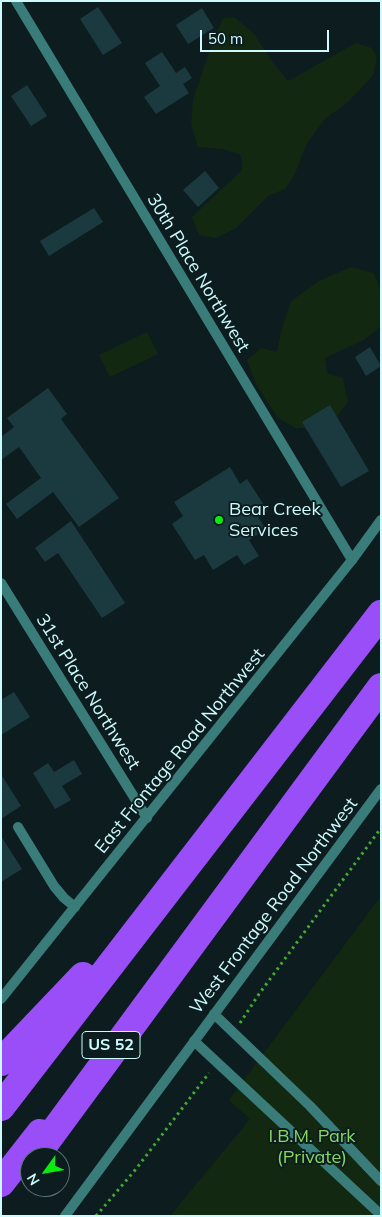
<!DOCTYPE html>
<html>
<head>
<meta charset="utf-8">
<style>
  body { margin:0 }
  #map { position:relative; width:382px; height:1217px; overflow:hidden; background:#0d1d1f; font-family:Mulish,sans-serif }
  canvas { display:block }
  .frame { position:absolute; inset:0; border:2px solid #cdfbfd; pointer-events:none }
  .north { position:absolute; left:20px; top:1147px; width:50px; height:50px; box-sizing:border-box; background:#0d1d1f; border:1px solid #5a7678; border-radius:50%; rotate:238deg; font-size:14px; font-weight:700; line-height:20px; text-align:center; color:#cdfbfd }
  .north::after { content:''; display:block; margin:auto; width:18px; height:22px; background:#0beb10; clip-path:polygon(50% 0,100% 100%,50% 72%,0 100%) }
  .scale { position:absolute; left:200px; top:30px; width:129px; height:22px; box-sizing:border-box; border:2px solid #cdfbfd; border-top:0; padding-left:6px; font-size:15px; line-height:18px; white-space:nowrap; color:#cdfbfd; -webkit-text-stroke:4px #0d1d1f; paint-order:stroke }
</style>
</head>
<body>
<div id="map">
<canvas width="382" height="1217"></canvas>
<div class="frame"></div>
<div class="north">N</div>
<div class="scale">50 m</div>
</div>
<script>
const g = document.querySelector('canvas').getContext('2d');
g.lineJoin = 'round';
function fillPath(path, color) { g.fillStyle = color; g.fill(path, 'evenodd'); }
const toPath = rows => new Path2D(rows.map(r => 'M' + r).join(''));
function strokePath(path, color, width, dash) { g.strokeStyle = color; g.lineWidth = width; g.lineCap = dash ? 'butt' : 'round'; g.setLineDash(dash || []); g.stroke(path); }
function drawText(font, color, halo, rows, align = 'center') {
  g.font = font + ' Mulish,sans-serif'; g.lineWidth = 4; g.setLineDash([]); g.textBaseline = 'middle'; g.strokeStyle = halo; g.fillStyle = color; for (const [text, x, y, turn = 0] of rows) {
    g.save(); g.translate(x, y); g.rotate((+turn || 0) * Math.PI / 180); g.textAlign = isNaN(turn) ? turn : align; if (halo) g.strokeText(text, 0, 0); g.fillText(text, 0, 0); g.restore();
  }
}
fillPath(toPath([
  [234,17,254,34,274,64,288,81,356,43,372,48,377,58,373,75,349,101,324,120,306,145,295,174,285,189,268,196,236,228,216,238,199,235,192,217,242,170,241,155,223,149,198,147,191,124,193,100,212,43,223,18],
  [351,267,374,273,381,292,381,326,364,340,325,358,327,373,343,378,348,402,334,420,321,428,295,428,277,417,256,384,247,360,261,348,277,352,281,332,291,301,319,281],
  [147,332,158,354,110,377,99,355],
  [381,896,381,1216,170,1216,250,1119,229,1100]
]), '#132811');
fillPath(toPath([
  [98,7,122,43,103,55,80,19],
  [202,8,214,28,188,44,176,25],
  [162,52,176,73,185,67,192,78,183,84,189,93,156,114,144,97,160,86,145,63],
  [27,85,47,116,31,126,11,96],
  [205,171,219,188,198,207,183,190],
  [94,208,103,222,49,256,40,241],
  [370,347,381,366,366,376,355,357],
  [48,388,67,414,61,419,119,498,79,527,53,492,17,519,6,504,41,478,19,447,1,460,1,437,14,427,7,418],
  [330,405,369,471,341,487,302,422],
  [230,467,240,484,247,479,268,511,258,517,266,529,249,540,259,556,244,565,237,555,213,570,204,555,195,560,172,524,183,516,174,502],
  [71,521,125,603,102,618,58,553,45,562,35,548],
  [14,692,30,717,1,735,1,700],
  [74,760,82,774,62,786,71,800,55,809,33,773,48,763,54,772],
  [1,774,21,806,1,819],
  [1,836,22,869,1,882]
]), '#1a3a3f');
strokePath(toPath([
  [240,1023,259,994,381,828],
  [96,1216,136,1169,209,1073]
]), '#43ab33', 3, [2.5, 4]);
strokePath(toPath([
  [16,1,352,560],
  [1,583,147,818],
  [18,827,54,886,64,898,75,907],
  [214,1014,310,1106,381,1181],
  [194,1041,381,1215]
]), '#3a7c79', 10);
strokePath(toPath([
  [1,999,352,560,381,520],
  [65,1216,381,789]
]), '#3a7c79', 10);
strokePath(toPath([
  [1,1062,83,976],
  [1,1107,381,614],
  [35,1157,381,687],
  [1,1183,40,1133]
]), '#994ef7', 28);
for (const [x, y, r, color] of [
  [219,520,5,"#0beb10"]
]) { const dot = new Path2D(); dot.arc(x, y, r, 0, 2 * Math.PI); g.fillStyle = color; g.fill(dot); strokePath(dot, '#0d1d1f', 2); }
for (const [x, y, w] of [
  [111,1045,58]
]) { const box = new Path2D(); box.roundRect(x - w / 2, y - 13.5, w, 27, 4); g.fillStyle = '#0d1d1f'; g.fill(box); strokePath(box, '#cdfbfd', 1); }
drawText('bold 16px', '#cdfbfd', null, [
  ["US 52",111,1045]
]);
drawText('18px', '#cdfbfd', '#0d1d1f', [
  ["30th Place Northwest",198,273,59],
  ["31st Place Northwest",88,692,58],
  ["East Frontage Road Northwest",180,751,-51],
  ["West Frontage Road Northwest",274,906,-53]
]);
drawText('18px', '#cdfbfd', '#0d1d1f', [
  ["Bear Creek",229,510],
  ["Services",229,531]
], 'left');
drawText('18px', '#86d95d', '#0d1d1f', [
  ["I.B.M. Park",312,1137],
  ["(Private)",312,1158]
]);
</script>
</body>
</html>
